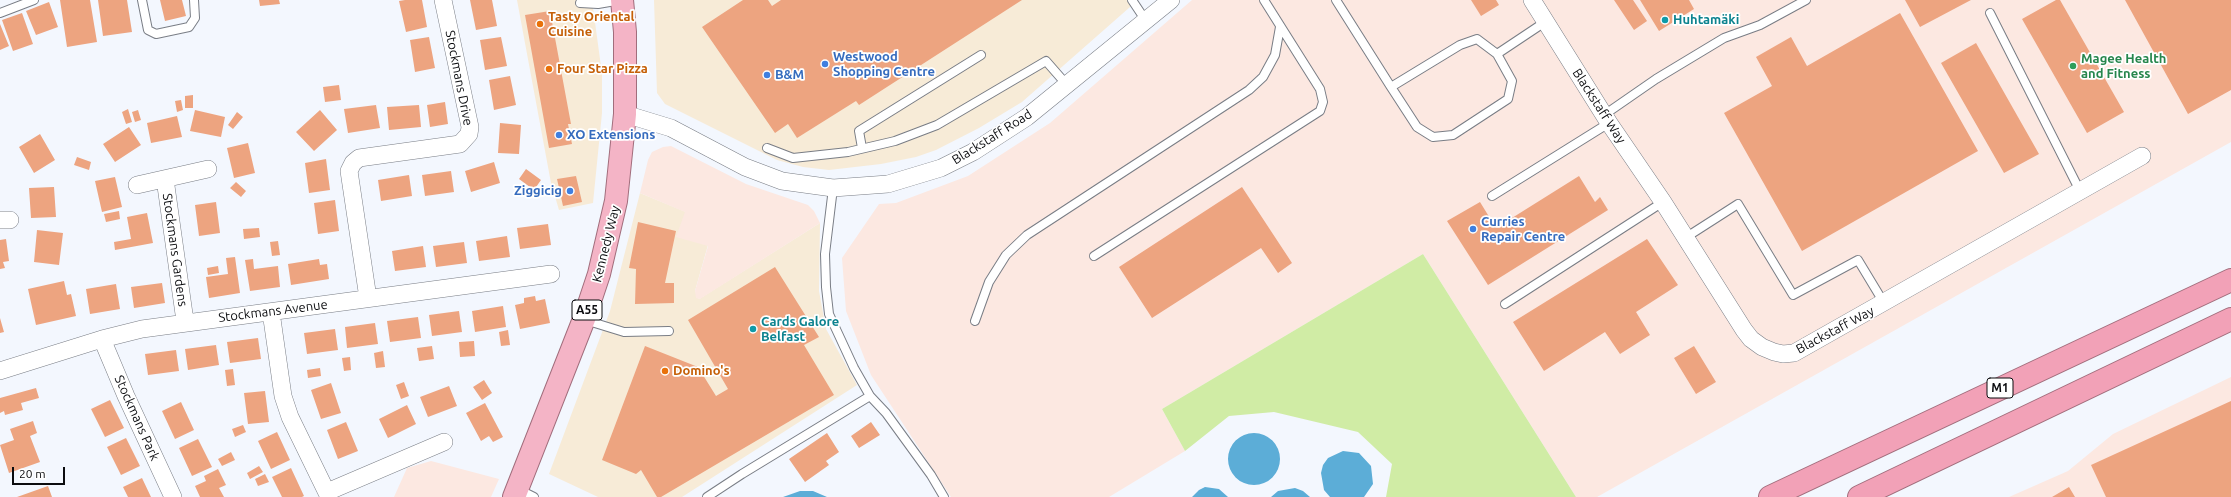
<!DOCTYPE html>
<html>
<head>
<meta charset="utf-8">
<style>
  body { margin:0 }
  #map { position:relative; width:2231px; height:497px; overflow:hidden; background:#f3f7fe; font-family:Ubuntu,sans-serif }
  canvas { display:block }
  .scale { position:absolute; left:12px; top:467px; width:53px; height:18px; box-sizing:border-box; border:2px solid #0b0c0f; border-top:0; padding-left:5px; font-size:12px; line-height:14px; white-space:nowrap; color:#0b0c0f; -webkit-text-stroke:3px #fff; paint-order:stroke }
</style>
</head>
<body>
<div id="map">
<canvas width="2231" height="497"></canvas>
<div class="scale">20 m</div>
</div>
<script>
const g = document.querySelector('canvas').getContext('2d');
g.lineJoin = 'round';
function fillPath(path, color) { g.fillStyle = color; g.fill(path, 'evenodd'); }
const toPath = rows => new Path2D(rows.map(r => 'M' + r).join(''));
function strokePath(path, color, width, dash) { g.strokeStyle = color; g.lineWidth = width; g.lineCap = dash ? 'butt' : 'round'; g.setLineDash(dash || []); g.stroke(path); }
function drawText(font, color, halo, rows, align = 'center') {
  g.font = font + ' Ubuntu,sans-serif'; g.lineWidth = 3.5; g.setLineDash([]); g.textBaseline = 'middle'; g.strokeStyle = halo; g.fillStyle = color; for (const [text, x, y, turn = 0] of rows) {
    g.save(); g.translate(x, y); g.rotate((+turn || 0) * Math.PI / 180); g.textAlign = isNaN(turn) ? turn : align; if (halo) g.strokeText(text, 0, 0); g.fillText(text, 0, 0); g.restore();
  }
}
fillPath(toPath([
  [517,0,592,0,602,74,602,113,593,203,559,210,551,183],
  [654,0,1138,0,1022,102,979,128,936,150,916,157,881,164,829,170,803,167,777,160,665,104,657,93],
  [640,193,686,212,708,245,695,291,699,299,820,223,819,291,826,329,857,385,682,497,598,497,549,474,610,311]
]), '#f7ebd7');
fillPath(toPath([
  [1192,0,2231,0,2231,142,1597,497,1576,497,1423,254,1162,409,1185,451,1109,497,951,497,871,375,846,311,842,258,879,204,896,203,968,176,1050,123],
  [671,146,746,184,808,205,814,211,820,223,700,299,696,298,695,291,708,246,676,237,685,212,640,193,648,160,652,152,663,147],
  [2231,377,2231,497,2009,497,2068,471,2113,434],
  [431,461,499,479,491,497,394,497,407,468]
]), '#fce8e1');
fillPath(toPath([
  [1423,254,1576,497,1386,497,1392,464,1358,432,1274,412,1229,416,1185,451,1162,409]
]), '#d0eca5');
fillPath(toPath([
  '1228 459a26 26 0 1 1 52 0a26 26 0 1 1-52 0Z',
  [1343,451,1359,453,1371,466,1373,484,1364,497,1330,497,1324,490,1321,473,1323,465,1328,458],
  [1205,487,1219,489,1228,497,1192,497,1199,490],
  [1295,488,1303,491,1310,497,1271,497,1278,491],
  [800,491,813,491,827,497,783,497]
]), '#5cadd7');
fillPath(toPath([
  [60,0,90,0,97,42,67,47],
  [98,0,127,0,132,32,103,36],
  [160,0,182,0,186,16,165,21],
  [259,0,279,0,280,4,260,6],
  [405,0,422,0,427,27,406,32,399,1],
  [470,0,492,0,497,26,476,30],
  [743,0,768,0,772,6,781,0,1022,0,859,105,856,101,797,138,788,124,775,133,702,27],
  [1471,0,1496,0,1499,5,1481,16],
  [1614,0,1633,0,1647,21,1634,30],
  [1640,0,1689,0,1694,9,1659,31],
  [1905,0,1971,0,1920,27],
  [2056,0,2060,0,2124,112,2087,133,2022,19],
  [2125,0,2231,0,2231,90,2188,114],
  [49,2,58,27,36,35,26,11],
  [550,11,571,124,568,124,572,144,549,148,525,15],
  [22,13,33,44,13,51,2,20],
  [1900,13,1978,151,1802,251,1724,113,1772,86,1756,57,1791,37,1807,66],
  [0,24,9,46,0,50],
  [429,37,435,68,415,72,410,40],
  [501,37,507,66,485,70,480,40],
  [1976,43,2039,154,2004,173,1941,63],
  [510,76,516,105,494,110,489,80],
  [339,85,341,100,325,102,323,87],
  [193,95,193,108,185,108,185,96],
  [181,100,183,110,177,112,175,101],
  [445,102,448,124,430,127,427,105],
  [376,105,380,128,348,133,344,109],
  [419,105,421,127,389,130,387,107],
  [128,109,132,122,126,124,122,112],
  [138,110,141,120,135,122,132,112],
  [195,110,225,117,221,137,190,131],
  [320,110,337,130,314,151,296,132],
  [237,112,243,117,233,129,228,125],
  [177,116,182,137,151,143,147,123],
  [500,123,521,125,519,154,498,153],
  [129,127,141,145,115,162,103,144],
  [40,134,55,160,34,173,19,147],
  [248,143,255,173,234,178,227,148],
  [77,157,91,162,89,170,74,165],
  [326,159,330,190,309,193,305,163],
  [494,162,500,183,471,192,465,171],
  [526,169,541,180,534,190,519,179],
  [451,171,454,192,425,196,422,175],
  [409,175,412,196,381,201,378,180],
  [576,176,582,202,563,206,557,179],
  [1579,176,1595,202,1600,197,1608,210,1488,285,1447,221,1480,202,1496,228],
  [115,177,122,207,102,212,95,181],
  [236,182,246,191,241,197,230,188],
  [54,187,56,217,31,218,29,188],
  [1242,187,1292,263,1278,273,1261,248,1152,318,1119,267],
  [335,200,339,231,318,234,314,203],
  [216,202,220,233,199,236,195,205],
  [119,211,120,219,106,222,104,214],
  [147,213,153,243,115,250,114,242,131,239,127,217],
  [638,222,676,231,665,283,674,283,674,303,635,304,636,269,629,268],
  [548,224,551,245,520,249,517,228],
  [259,228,260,237,244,239,243,229],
  [37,230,63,233,59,265,34,262],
  [507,236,510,257,479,261,476,241],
  [6,239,9,261,3,262,5,268,0,269,0,240],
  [1647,239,1678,285,1636,312,1650,335,1620,354,1605,332,1544,371,1513,322],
  [278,241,280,255,272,256,270,242],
  [464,242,467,263,436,267,433,246],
  [423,246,426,267,395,271,392,251],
  [235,257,240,293,209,298,206,277,228,274,226,258],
  [253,259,254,269,278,266,280,287,250,291,245,260],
  [319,259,320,265,327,264,329,279,291,285,288,264],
  [218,266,219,273,208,275,207,268],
  [775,267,819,337,804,345,834,395,661,497,657,497,641,470,636,474,602,460,645,346,698,367,716,396,728,389,688,320],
  [64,281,67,295,71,294,76,316,36,325,28,289],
  [162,283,165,303,134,308,131,287],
  [116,284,120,309,90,314,86,289],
  [535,296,536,301,545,299,550,323,520,329,515,305,524,303,524,298],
  [503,306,506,327,475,332,472,311],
  [459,311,462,332,432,336,429,315],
  [418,317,421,338,390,342,387,321],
  [0,318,4,332,0,333],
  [375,323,378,344,347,348,345,327],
  [335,329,338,350,307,354,304,333],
  [508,330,510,345,501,346,499,332],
  [258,338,261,359,230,363,227,342],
  [474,341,475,356,460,357,459,342],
  [216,345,219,365,188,370,185,349],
  [432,346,434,359,419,361,417,348],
  [1694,346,1716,382,1696,394,1674,358],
  [176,350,179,371,148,375,145,354],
  [383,351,385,367,376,368,374,353],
  [350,357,351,370,344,371,342,358],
  [320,368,321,376,308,378,307,370],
  [233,369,235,385,227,386,225,370],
  [484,380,492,393,482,400,473,387],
  [404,382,409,396,401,399,396,385],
  [331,383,341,413,321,419,311,390],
  [449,386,457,406,428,417,420,397],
  [36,388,39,398,21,403,23,410,5,415,4,411,0,413,0,398],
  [265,391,269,422,248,424,244,393],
  [110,400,124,428,105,437,91,409],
  [2231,401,2231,497,2106,497,2091,465],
  [181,402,194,430,175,439,162,411],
  [485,403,503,437,493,442,489,436,481,441,466,413],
  [407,405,416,424,388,438,379,419],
  [33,421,37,433,30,436,40,462,9,473,0,445,14,440,10,429],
  [346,422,358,451,338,459,327,430],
  [871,422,880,435,859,448,851,436],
  [243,425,246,432,235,437,232,429],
  [277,432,290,460,271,469,258,441],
  [827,433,839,452,826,461,829,465,805,482,789,459],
  [126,438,140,466,121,475,107,447],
  [198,439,212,467,192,476,179,448],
  [231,452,235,460,222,466,218,459],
  [259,466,263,472,250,479,247,473],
  [291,468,304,496,302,497,282,497,272,477],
  [218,469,226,485,219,488,224,497,200,497,195,486,206,481,204,476],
  [265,474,269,482,258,486,255,479],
  [142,478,151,497,128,497,123,487],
  [48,486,52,497,17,497],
  [2069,487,2075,497,2052,497]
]), '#eda480');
const service = toPath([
  [142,0,148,30,156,34,189,27,195,18,194,0],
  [1132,0,1146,21],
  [1336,0,1391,87,1460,45,1477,39,1497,54,1545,22],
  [580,3,598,4,621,0],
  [0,13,34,0],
  [1990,13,2080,191],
  [1391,87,1417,127,1433,137,1453,135,1508,99,1512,81,1497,54],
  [1604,115,1656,79,1724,38,1760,25,1806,0],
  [767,148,793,158,848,152,895,141,937,125,1046,61,1067,85],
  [862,148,859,131,981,55],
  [833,188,825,254,826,287,829,314,854,368,870,396,886,413,931,475,944,497],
  [1492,196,1609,123],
  [1685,238,1738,204,1793,295,1858,260,1884,303],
  [1094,256,1320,111,1323,102,1320,89,1264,0],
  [1505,304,1663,202],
  [585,320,624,332,669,331],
  [975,321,989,282,1006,255,1027,235,1249,90,1263,77,1275,55,1280,27],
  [518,489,534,497],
  [707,497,742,474,870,396]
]);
const minor = toPath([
  [1532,0,1609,123,1663,202,1744,330,1751,339,1762,347,1774,352,1783,354,1794,353,2142,156],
  [625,114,671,128,745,167,782,181,833,188,888,184,941,168,973,152,1027,117,1171,0],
  [165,179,185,321],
  [137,185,208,169],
  [0,220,10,220],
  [368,298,349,171,353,163,359,158,460,144,469,134,470,127,443,0],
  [271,312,283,396,290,417,329,497],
  [102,339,126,396,173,497],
  [0,371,102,339,142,329,551,274],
  [327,492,444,442]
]);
const trunk = toPath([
  [514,497,584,319,599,274,616,201,625,114,625,32,622,0]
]);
const motorway = toPath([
  [1770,497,2231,280],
  [1859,497,2231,319]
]);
strokePath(service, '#797d85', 10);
strokePath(minor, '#797d85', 18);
strokePath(trunk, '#a16d7c', 24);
strokePath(motorway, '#a16d7c', 24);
strokePath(service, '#fff', 8);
strokePath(minor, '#fff', 17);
strokePath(trunk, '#f4b4c6', 22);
strokePath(motorway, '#f2a1b7', 22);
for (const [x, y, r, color] of [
  [1665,20,4,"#0f9aa8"],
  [540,24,4,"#e8710a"],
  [825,64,4,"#3f7fe0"],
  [2073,66,4,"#2e9e5b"],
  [549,69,4,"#e8710a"],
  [767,75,4,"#3f7fe0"],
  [559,135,4,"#3f7fe0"],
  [570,191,4,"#3f7fe0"],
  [1473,229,4,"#3f7fe0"],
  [753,329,4,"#0f9aa8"],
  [665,371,4,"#e8710a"]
]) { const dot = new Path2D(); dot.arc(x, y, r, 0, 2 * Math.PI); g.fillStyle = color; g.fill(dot); strokePath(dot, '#fff', 1.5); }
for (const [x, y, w] of [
  [587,310,30],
  [2000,388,26]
]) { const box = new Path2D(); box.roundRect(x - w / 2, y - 10, w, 20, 3); g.fillStyle = '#fff'; g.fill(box); strokePath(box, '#0b0c0f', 1); }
drawText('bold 12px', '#0b0c0f', null, [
  ["A55",587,310],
  ["M1",2000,388]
]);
drawText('bold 13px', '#c56008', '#fff', [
  ["Tasty Oriental",548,17],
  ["Cuisine",548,32],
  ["Four Star Pizza",557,69],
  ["Domino's",673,371]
], 'left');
drawText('bold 13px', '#0d838f', '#fff', [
  ["Huhtamäki",1673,20],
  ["Cards Galore",761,322],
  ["Belfast",761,337]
], 'left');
drawText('bold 13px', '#366cbe', '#fff', [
  ["Westwood",833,57],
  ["Shopping Centre",833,72],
  ["B&M",775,75],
  ["XO Extensions",567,135],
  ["Ziggicig",562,191,"right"],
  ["Curries",1481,222],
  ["Repair Centre",1481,237]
], 'left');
drawText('bold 13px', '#27864d', '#fff', [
  ["Magee Health",2081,59],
  ["and Fitness",2081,74]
], 'left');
drawText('13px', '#0b0c0f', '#fff', [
  ["Stockmans Drive",459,78,79],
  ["Blackstaff Way",1599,106,57],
  ["Blackstaff Road",992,137,-32],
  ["Kennedy Way",606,244,-76],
  ["Stockmans Gardens",175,250,82],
  ["Stockmans Avenue",273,311,-7],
  ["Blackstaff Way",1835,330,-28],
  ["Stockmans Park",137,418,66]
]);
</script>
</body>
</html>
